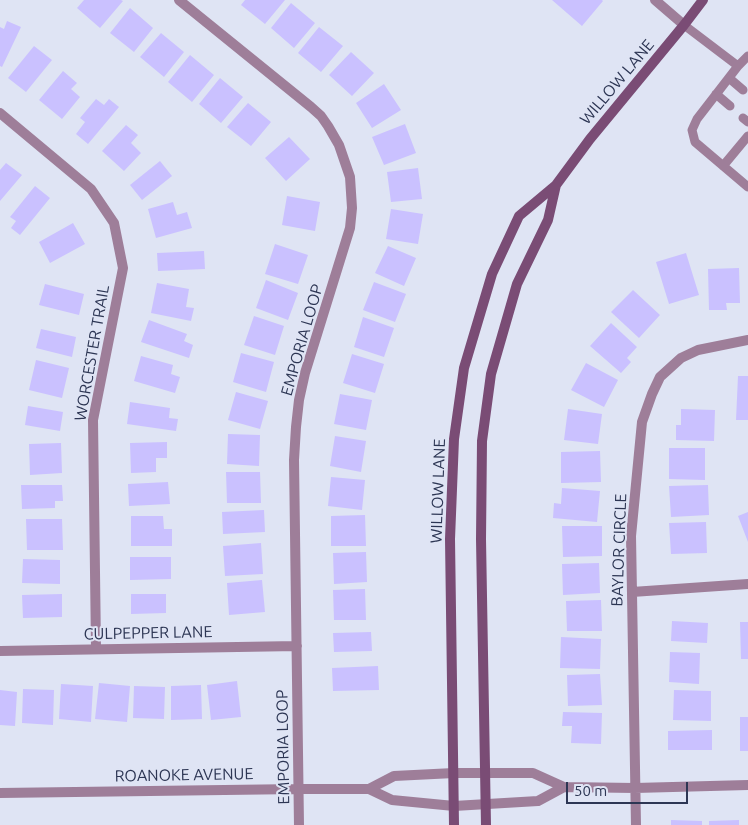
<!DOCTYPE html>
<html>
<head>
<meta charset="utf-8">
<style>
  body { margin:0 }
  #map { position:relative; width:748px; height:825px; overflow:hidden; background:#dfe4f4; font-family:Ubuntu,sans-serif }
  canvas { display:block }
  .scale { position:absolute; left:566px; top:782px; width:122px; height:22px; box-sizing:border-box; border:2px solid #2d3654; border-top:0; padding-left:6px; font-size:15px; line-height:18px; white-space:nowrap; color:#2d3654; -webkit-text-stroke:4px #dfe4f4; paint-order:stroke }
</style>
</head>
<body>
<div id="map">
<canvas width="748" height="825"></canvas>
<div class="scale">50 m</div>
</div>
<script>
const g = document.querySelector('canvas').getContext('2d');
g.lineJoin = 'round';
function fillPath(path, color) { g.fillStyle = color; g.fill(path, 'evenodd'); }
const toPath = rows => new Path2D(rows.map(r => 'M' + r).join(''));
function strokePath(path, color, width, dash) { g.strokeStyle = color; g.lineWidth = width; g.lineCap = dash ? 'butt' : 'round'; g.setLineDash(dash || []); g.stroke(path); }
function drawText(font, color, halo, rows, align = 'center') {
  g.font = font + ' Ubuntu,sans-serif'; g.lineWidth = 4; g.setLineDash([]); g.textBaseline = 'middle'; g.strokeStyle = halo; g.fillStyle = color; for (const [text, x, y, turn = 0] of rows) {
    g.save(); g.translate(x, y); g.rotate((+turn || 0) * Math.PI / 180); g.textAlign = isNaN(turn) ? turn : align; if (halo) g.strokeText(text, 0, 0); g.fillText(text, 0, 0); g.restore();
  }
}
fillPath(toPath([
  [84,0,121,0,123,1,100,28,77,8],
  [245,0,285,0,265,24,241,5],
  [552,0,602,0,603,1,582,26],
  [291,3,315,23,294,48,271,28],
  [130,8,153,28,134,52,110,33],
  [7,21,21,27,2,67,0,66,0,27,4,29],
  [319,27,343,46,321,72,298,53],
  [161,33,184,52,164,77,140,57],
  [34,46,52,60,26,92,8,78],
  [351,52,374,73,352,96,329,75],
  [190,55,214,75,192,102,168,82],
  [63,71,77,83,71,89,80,97,62,119,39,100],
  [220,78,243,97,221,123,199,104],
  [384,84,401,110,372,128,356,103],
  [96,99,104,105,109,99,119,107,88,144,76,134,85,122,80,118],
  [248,103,271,122,251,146,227,127],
  [405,124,416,153,384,165,372,137],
  [126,125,138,135,131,143,141,153,124,171,102,151],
  [289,137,310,159,286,181,265,158],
  [160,161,172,176,142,200,130,185],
  [6,163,22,175,0,201,0,170],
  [418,168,422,199,391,202,387,172],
  [35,186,50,198,20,235,11,228,16,221,10,217],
  [287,196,320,202,315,231,282,225],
  [173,202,177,215,187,212,192,228,156,238,148,209],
  [391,209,423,214,418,244,386,239],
  [73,223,85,244,50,263,39,242],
  [275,244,308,255,298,284,265,274],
  [388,246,416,258,404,286,375,273],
  [204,251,205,269,158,271,157,253],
  [686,253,699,295,669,304,656,262],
  [739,268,740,303,726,303,727,310,709,310,708,269],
  [266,280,298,293,288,320,256,308],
  [374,282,406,294,395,322,363,310],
  [157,283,189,289,186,307,194,308,191,321,151,313],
  [45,284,84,294,79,315,39,305],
  [633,290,660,315,639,338,611,312],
  [254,316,284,326,275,355,244,345],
  [363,317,394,328,384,357,354,347],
  [149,320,187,334,184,341,193,345,189,358,141,342],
  [611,323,637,347,627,358,631,362,621,373,590,346],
  [41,329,76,337,72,357,36,348],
  [241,353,274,362,266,392,233,382],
  [352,354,384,364,375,393,343,383],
  [141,356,173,365,171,374,180,377,175,393,134,381],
  [36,360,69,368,62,398,29,390],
  [586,363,618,380,604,407,571,390],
  [738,376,748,376,748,420,736,420],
  [236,392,268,401,260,429,228,420],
  [340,394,372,400,366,430,334,424],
  [130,402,170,408,169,418,178,419,176,431,127,424],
  [28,406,63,412,60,431,25,425],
  [568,409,602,414,598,444,564,440],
  [681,409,715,410,714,441,676,440,676,425,681,425],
  [228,434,260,435,259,466,227,464],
  [335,436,366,441,361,472,330,466],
  [167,442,167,458,156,458,156,472,131,473,130,443],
  [61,443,62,473,30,475,29,444],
  [669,448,705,448,705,480,669,479],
  [600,451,601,482,561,483,561,452],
  [226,472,260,472,261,503,227,503],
  [331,477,365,480,362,510,328,506],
  [168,482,170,504,129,506,128,484],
  [21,485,62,485,63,501,55,501,55,508,22,509],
  [708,485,709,515,671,517,669,486],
  [562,488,600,491,597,522,553,518,554,503,561,504],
  [264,510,265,532,223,534,222,512],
  [748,512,748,542,738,516],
  [365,515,366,546,331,546,331,516],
  [131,516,163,516,164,529,172,529,172,546,131,546],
  [26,519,62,519,63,550,27,550],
  [706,522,707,553,671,554,669,523],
  [562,526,602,526,602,556,563,557],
  [261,543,263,574,225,576,223,546],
  [366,552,367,582,334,584,333,553],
  [130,557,171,557,171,579,130,580],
  [23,559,60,560,60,584,22,583],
  [599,563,600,593,563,595,562,564],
  [262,580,265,612,229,615,227,583],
  [365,589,366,620,334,620,333,590],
  [62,594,62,617,23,618,22,595],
  [131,594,166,594,166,613,131,614],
  [601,600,602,631,567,631,566,601],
  [672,621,708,623,707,643,671,641],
  [740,622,748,622,748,659,741,659],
  [371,632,372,651,334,652,333,633],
  [561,637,601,639,600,669,560,668],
  [670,652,700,653,699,684,669,682],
  [378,666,379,690,333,691,332,668],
  [600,674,602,705,568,706,567,675],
  [237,681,241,717,211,720,207,685],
  [99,683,130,686,127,722,95,719],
  [61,684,93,686,91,722,59,719],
  [201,685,202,719,171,720,171,686],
  [134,686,165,687,164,719,133,718],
  [23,689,54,690,53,725,22,723],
  [0,690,17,692,15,726,0,725],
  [674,690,711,691,711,721,673,720],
  [563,712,602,713,601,744,571,743,572,726,562,726],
  [740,717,748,717,748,751,740,751],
  [712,730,712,750,668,750,668,731],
  [671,820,702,821,702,825,671,825],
  [739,820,739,825,709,825,709,821]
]), '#cac1ff');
strokePath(toPath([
  [684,25,738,66],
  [748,56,738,66,697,119,692,130,695,142,748,187],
  [729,78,743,90],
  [716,94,730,106],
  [743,118,748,122],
  [723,166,748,136]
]), '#9e7e99', 9);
strokePath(toPath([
  [179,0,311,107,321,116,328,126,339,145,350,177,352,208,350,228,305,373,299,400,296,427,294,460,299,825],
  [655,0,684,25],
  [0,113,91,189,114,223,123,268,93,420,96,648],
  [632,592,748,584],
  [0,651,297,646],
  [369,789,394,776,454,773,533,773,564,787,635,788,748,785],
  [0,793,299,789,369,789,392,800,454,806,538,801,564,787],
  [636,825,631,536,642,422,652,394,660,377,681,358,698,350,748,340]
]), '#9e7e99', 10);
strokePath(toPath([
  [454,825,450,539,454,439,464,368,492,274,519,216,556,185,590,139,684,25,703,0],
  [486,825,481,539,482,441,491,374,517,284,548,220,556,185]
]), '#7a4c75', 10);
drawText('16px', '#2d3654', '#dfe4f4', [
  ["WILLOW LANE",617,82,-50],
  ["EMPORIA LOOP",302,340,-74],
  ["WORCESTER TRAIL",92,353,-80],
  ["WILLOW LANE",438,491,-88],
  ["BAYLOR CIRCLE",619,550,-88],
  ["CULPEPPER LANE",148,633,-1],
  ["EMPORIA LOOP",283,747,-91],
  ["ROANOKE AVENUE",184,775,-1]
]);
</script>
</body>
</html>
